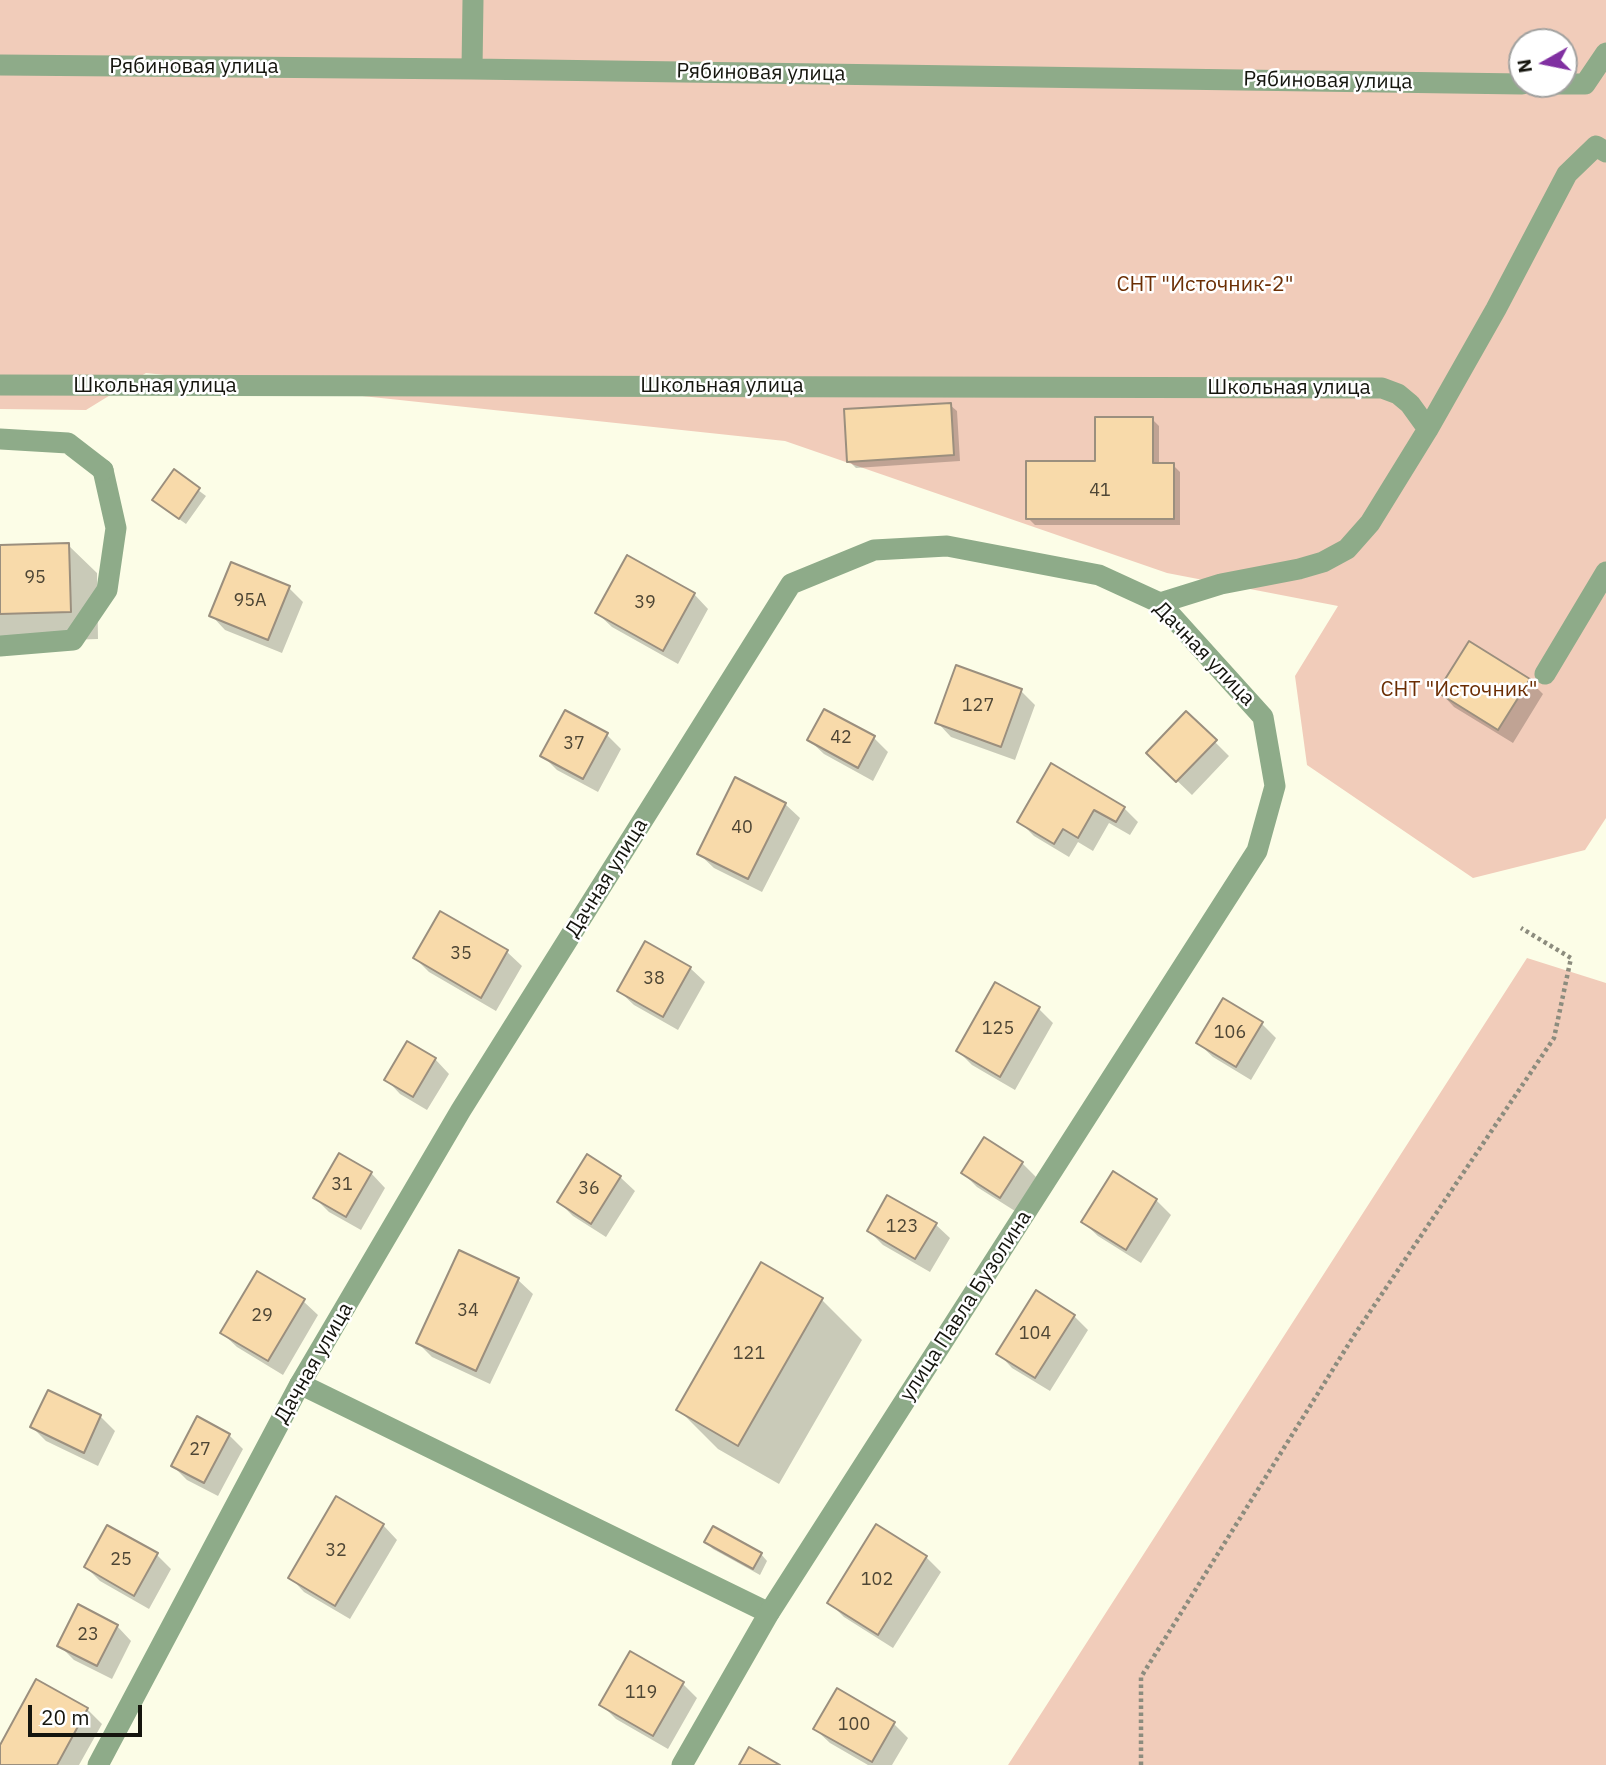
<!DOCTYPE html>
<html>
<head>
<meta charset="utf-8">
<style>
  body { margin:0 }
  #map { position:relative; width:1606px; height:1765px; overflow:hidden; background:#fcfde7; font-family:"IBM Plex Sans",sans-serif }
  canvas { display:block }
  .north { position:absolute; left:1508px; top:28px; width:70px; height:70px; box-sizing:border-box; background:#fff; border:2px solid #a1a19f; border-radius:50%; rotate:261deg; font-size:19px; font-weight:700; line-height:28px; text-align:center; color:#15150e }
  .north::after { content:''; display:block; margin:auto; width:24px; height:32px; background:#8030a1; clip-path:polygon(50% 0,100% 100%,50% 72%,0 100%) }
  .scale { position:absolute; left:28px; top:1705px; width:114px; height:32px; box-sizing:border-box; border:4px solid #15150e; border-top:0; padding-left:9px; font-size:21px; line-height:24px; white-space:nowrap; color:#15150e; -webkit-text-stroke:5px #fff; paint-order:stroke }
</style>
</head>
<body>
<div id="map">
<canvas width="1606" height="1765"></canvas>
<div class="north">N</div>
<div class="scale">20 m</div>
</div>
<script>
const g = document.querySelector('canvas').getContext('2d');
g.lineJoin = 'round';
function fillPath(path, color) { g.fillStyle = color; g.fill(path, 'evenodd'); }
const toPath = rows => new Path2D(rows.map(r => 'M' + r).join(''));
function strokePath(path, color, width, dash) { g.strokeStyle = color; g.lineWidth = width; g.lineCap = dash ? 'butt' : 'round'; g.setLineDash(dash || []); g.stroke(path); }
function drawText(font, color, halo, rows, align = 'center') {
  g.font = font + ' "IBM Plex Sans",sans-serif'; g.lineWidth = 5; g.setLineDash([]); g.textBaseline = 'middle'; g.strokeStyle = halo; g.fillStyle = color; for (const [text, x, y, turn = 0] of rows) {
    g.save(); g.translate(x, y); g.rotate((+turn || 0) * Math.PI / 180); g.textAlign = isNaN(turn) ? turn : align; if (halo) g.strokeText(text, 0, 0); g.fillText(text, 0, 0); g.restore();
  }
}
fillPath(toPath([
  [0,0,1606,0,1606,818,1585,850,1473,878,1307,765,1295,676,1338,606,1167,573,785,441,146,373,86,410,0,409],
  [1522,42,1564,42,1564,84,1522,84],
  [1527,958,1606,983,1606,1765,1008,1765]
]), '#f1ccba');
fillPath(toPath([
  [950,405,957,411,960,461,856,468,849,461],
  [1152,419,1159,426,1159,465,1173,465,1180,472,1180,525,1035,525,1028,518],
  [174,472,206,496,186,524,161,506],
  [68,545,97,573,98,639,0,642,0,547],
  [289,588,303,602,282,653,225,630,211,615],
  [694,594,708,609,678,664,612,627,597,613],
  [1529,680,1543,694,1513,743,1454,707,1440,692],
  [1021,691,1035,705,1015,760,951,737,937,722],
  [607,735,621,749,598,792,557,770,542,755],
  [874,738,888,752,873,781,824,754,809,740],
  [1215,742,1229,756,1192,795,1148,753],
  [1052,766,1124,808,1138,822,1130,835,1109,823,1093,851,1078,842,1069,857,1034,836,1019,821],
  [785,804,800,818,762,892,714,868,699,854],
  [441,913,507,952,522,966,496,1011,429,972,415,958],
  [690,968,705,982,678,1030,634,1005,619,991],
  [1223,1000,1262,1024,1276,1038,1251,1080,1213,1057,1198,1043],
  [1039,1009,1053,1023,1015,1090,972,1065,958,1051],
  [435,1059,449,1074,427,1110,400,1094,386,1079],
  [1022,1163,1036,1177,1015,1211,977,1187,963,1173],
  [371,1173,385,1188,361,1230,329,1212,315,1198],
  [1114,1173,1156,1200,1171,1215,1141,1263,1098,1236,1083,1222],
  [620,1177,635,1191,606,1237,573,1216,559,1202],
  [935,1224,950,1238,930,1272,883,1245,869,1231],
  [460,1253,518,1280,533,1294,490,1384,432,1357,418,1343],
  [761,1265,822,1300,862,1340,779,1484,718,1449,678,1409],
  [303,1301,318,1315,283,1375,237,1347,222,1333],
  [1074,1316,1088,1330,1050,1391,1012,1368,998,1353],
  [100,1416,115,1431,98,1466,46,1441,32,1427],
  [229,1435,243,1449,218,1496,187,1480,173,1466],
  [383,1525,397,1540,350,1619,304,1592,290,1577],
  [877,1527,926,1557,941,1572,893,1648,844,1617,830,1603],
  [706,1542,761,1554,767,1561,760,1575,713,1549],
  [157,1555,171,1569,149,1609,100,1581,86,1567],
  [117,1626,131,1641,112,1679,74,1660,59,1645],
  [37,1682,87,1709,102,1724,79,1765,0,1765,0,1749],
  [683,1684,697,1698,668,1749,616,1719,601,1704],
  [894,1724,908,1738,892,1765,868,1765,830,1743,815,1729]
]), '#0003');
const building = toPath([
  [951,403,954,455,847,462,844,409,951,403],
  [1095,417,1153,417,1153,463,1174,463,1174,519,1026,519,1026,461,1095,461,1095,417],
  [174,469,200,488,179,519,152,500,174,469],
  [69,543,71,612,0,614,0,545,69,543],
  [627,555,695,593,663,651,595,613,627,555],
  [231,562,290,586,268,640,209,616,231,562],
  [1469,641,1530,679,1498,730,1437,692,1469,641],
  [956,665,1022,689,1001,747,935,723,956,665],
  [824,709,875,736,858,768,807,740,824,709],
  [565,710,608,733,583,779,540,756,565,710],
  [1186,711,1217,740,1176,782,1146,753,1186,711],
  [1051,763,1125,807,1116,822,1094,810,1078,838,1063,829,1054,844,1017,822,1051,763],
  [735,777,786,803,748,879,697,854,735,777],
  [440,911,508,950,481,998,413,958,440,911],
  [645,941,691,967,663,1017,617,991,645,941],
  [995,982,1040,1007,1000,1077,956,1051,995,982],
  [1223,998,1263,1022,1236,1067,1196,1043,1223,998],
  [407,1041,436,1058,413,1097,384,1080,407,1041],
  [984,1137,1023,1162,1000,1198,961,1173,984,1137],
  [339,1153,372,1172,346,1217,313,1198,339,1153],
  [587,1154,621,1176,591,1224,557,1202,587,1154],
  [1113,1171,1157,1199,1126,1250,1081,1222,1113,1171],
  [887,1195,937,1223,915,1259,867,1231,887,1195],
  [459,1250,519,1278,476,1371,416,1343,459,1250],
  [761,1262,823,1298,738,1446,676,1410,761,1262],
  [257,1271,305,1299,268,1361,220,1333,257,1271],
  [1036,1290,1075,1315,1035,1378,996,1354,1036,1290],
  [48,1390,101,1415,84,1453,30,1427,48,1390],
  [197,1416,230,1434,204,1483,171,1466,197,1416],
  [336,1496,384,1524,335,1606,288,1578,336,1496],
  [876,1524,927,1556,878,1635,827,1603,876,1524],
  [107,1525,158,1553,134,1596,84,1567,107,1525],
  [713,1526,762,1553,753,1569,704,1542,713,1526],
  [78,1604,118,1625,97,1666,57,1646,78,1604],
  [630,1651,684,1682,653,1736,599,1705,630,1651],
  [36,1679,88,1708,57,1765,0,1765,0,1745,36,1679],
  [837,1688,895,1722,872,1762,813,1729,837,1688],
  [749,1747,780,1765,739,1765,749,1747]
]);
fillPath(building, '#f8daaa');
strokePath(building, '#9b8f7e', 2);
strokePath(toPath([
  [1141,1765,1141,1677,1355,1334,1554,1038,1571,958,1521,928]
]), '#8c8c7e', 4.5, [3.5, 3.5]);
strokePath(toPath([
  [0,646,73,640,107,590,116,528,103,470],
  [300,1384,769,1613]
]), '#8eab89', 21);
strokePath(toPath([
  [0,65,472,69,1522,84],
  [472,69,473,0],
  [1552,84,1585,84,1606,53],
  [0,385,1382,388,1398,394,1410,404,1428,429],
  [0,439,68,443,103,470],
  [1160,603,1221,584,1299,569,1323,562,1347,549,1370,523,1428,429,1496,309,1567,174,1596,146,1606,152],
  [1545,674,1606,572],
  [98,1765,300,1384,461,1110,791,584,874,550,947,546,1099,575,1160,603,1263,717,1275,786,1257,851,769,1613,682,1765]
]), '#8eab89', 21);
drawText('18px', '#4e4635', null, [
  ["41",1100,491],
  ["95",35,578],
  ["95А",250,601],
  ["39",645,603],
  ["127",978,706],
  ["42",841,738],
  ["37",574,744],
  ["40",742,828],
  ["35",461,954],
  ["38",654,979],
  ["125",998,1029],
  ["106",1230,1033],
  ["31",342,1185],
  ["36",589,1189],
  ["123",902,1227],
  ["34",468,1311],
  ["29",262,1316],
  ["104",1035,1334],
  ["121",749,1354],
  ["27",200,1450],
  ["32",336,1551],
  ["25",121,1560],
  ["102",877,1580],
  ["23",88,1635],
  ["119",641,1693],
  ["100",854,1725]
]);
drawText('21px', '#15150e', '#fff', [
  ["Рябиновая улица",194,67],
  ["Рябиновая улица",761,73,1],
  ["Рябиновая улица",1328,81,1],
  ["Школьная улица",155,386],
  ["Школьная улица",722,386],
  ["Школьная улица",1289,388],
  ["Дачная улица",1204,654,46],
  ["Дачная улица",607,878,-58],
  ["улица Павла Бузолина",966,1306,-57],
  ["Дачная улица",314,1363,-60]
]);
drawText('21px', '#6b2e04', '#fff', [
  ["СНТ \"Источник-2\"",1205,285],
  ["СНТ \"Источник\"",1459,690]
]);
</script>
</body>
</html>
